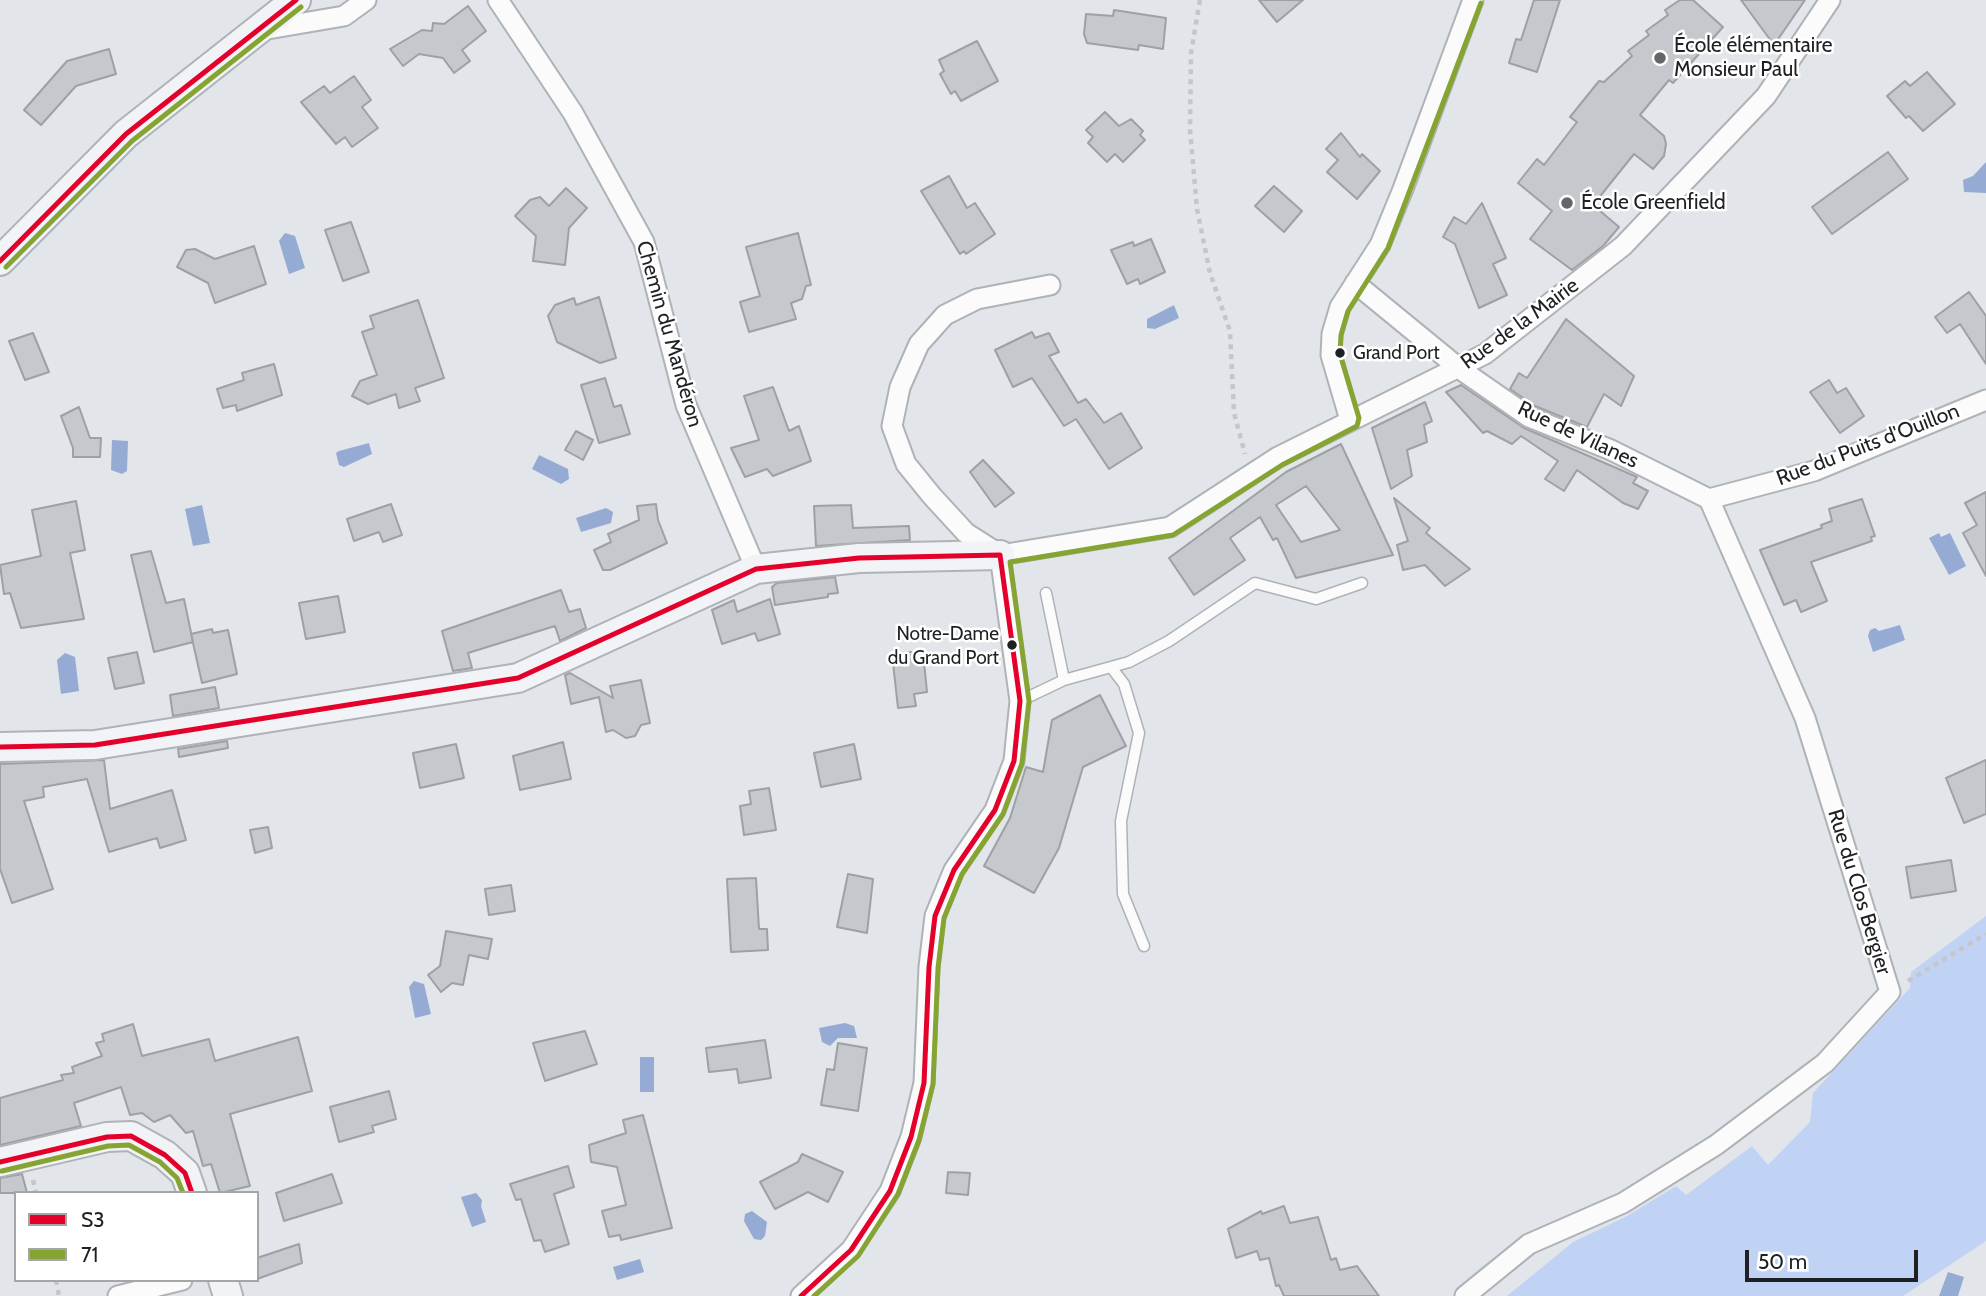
<!DOCTYPE html>
<html>
<head>
<meta charset="utf-8">
<style>
  body { margin:0 }
  #map { position:relative; width:1986px; height:1296px; overflow:hidden; background:#e2e5ea; font-family:Cabin,sans-serif }
  canvas { display:block }
  .legend { position:absolute; left:14px; top:1191px; width:245px; height:91px; box-sizing:border-box; background:#fff; border:2px solid #a5a6a7; margin:0; padding:9px 12px; list-style:none; font-size:21px; color:#1e2024 }
  .legend li { display:flex; align-items:center; gap:14px; height:35px }
  .legend b { width:35px; border:2px solid #a5a6a7 }
  .scale { position:absolute; left:1745px; top:1250px; width:173px; height:32px; box-sizing:border-box; border:4px solid #1e2024; border-top:0; padding-left:9px; font-size:21px; line-height:24px; white-space:nowrap; color:#1e2024; -webkit-text-stroke:5px #fff; paint-order:stroke }
</style>
</head>
<body>
<div id="map">
<canvas width="1986" height="1296"></canvas>
<ul class="legend">
<li><b style="height:9px;background:#e4002b"></b>S3</li>
<li><b style="height:9px;background:#85a432"></b>71</li>
</ul>
<div class="scale">50 m</div>
</div>
<script>
const g = document.querySelector('canvas').getContext('2d');
g.lineJoin = 'round';
function fillPath(path, color) { g.fillStyle = color; g.fill(path, 'evenodd'); }
const toPath = rows => new Path2D(rows.map(r => 'M' + r).join(''));
function strokePath(path, color, width, dash) { g.strokeStyle = color; g.lineWidth = width; g.lineCap = dash ? 'butt' : 'round'; g.setLineDash(dash || []); g.stroke(path); }
function drawText(font, color, halo, rows, align = 'center') {
  g.font = font + ' Cabin,sans-serif'; g.lineWidth = 5; g.setLineDash([]); g.textBaseline = 'middle'; g.strokeStyle = halo; g.fillStyle = color; for (const [text, x, y, turn = 0] of rows) {
    g.save(); g.translate(x, y); g.rotate((+turn || 0) * Math.PI / 180); g.textAlign = isNaN(turn) ? turn : align; if (halo) g.strokeText(text, 0, 0); g.fillText(text, 0, 0); g.restore();
  }
}
fillPath(toPath([
  [1986,916,1986,1241,1903,1296,1507,1296,1573,1242,1627,1216,1676,1186,1686,1195,1752,1146,1768,1165,1810,1122,1813,1093,1910,988,1911,972]
]), '#c1d3f5');
fillPath(toPath([
  [1986,162,1986,193,1964,192,1963,180,1973,176],
  [285,233,295,236,305,268,289,274,279,241],
  [1174,305,1179,318,1155,329,1147,328,1147,319],
  [112,440,128,441,127,471,122,474,111,470],
  [369,443,372,454,344,467,339,465,336,453,339,451],
  [539,455,568,469,569,479,561,484,532,469],
  [202,505,210,543,193,546,185,509],
  [606,508,613,512,611,523,581,532,576,518],
  [1939,533,1941,537,1950,533,1966,566,1949,575,1929,538],
  [1900,625,1905,640,1873,652,1868,636,1870,630,1875,628,1879,631],
  [65,653,75,657,79,691,61,694,57,660],
  [414,981,424,984,431,1014,415,1018,409,987],
  [845,1023,854,1026,857,1038,838,1038,830,1046,822,1042,819,1028],
  [640,1057,654,1057,654,1092,640,1092],
  [476,1193,482,1200,481,1206,486,1222,472,1227,461,1197],
  [752,1211,767,1222,765,1236,761,1240,754,1239,744,1221,745,1214],
  [640,1259,644,1272,617,1280,613,1267],
  [1948,1272,1964,1277,1958,1296,1939,1296]
]), '#95abd3');
const building = toPath([
  [1259,0,1303,0,1277,22,1259,0],
  [1534,0,1560,0,1537,72,1509,63,1516,39,1521,40,1534,0],
  [1680,0,1693,0,1723,27,1673,83,1669,80,1640,115,1664,136,1666,144,1664,156,1653,169,1634,154,1593,205,1619,227,1603,246,1572,270,1530,239,1552,211,1518,183,1537,159,1544,165,1577,122,1570,117,1599,81,1604,82,1632,56,1628,51,1649,35,1646,31,1668,15,1665,10,1680,0],
  [1741,0,1805,0,1774,45,1741,0],
  [468,6,486,31,462,50,470,61,454,73,443,58,419,54,403,66,390,49,422,30,432,31,433,23,444,24,468,6],
  [1114,10,1166,18,1163,49,1139,45,1138,50,1087,43,1084,34,1086,14,1113,16,1114,10],
  [977,41,998,81,961,101,955,91,951,94,940,74,944,71,939,60,977,41],
  [109,49,116,74,76,86,41,125,24,110,67,61,109,49],
  [1927,72,1955,104,1923,131,1909,116,1906,118,1887,96,1905,81,1910,86,1927,72],
  [354,76,371,100,362,107,378,128,352,147,345,137,336,144,301,102,324,86,330,93,354,76],
  [1105,112,1119,126,1131,119,1143,131,1140,135,1145,140,1123,162,1115,154,1107,162,1088,143,1093,137,1086,130,1105,112],
  [1341,133,1360,157,1362,154,1380,171,1357,199,1327,172,1338,160,1326,149,1341,133],
  [1888,152,1908,179,1832,234,1812,207,1888,152],
  [949,176,967,208,975,203,995,234,966,254,964,251,960,254,921,191,949,176],
  [1274,186,1302,211,1284,232,1255,206,1274,186],
  [566,188,587,208,569,228,565,265,533,261,536,236,515,216,530,200,540,197,549,206,566,188],
  [1482,203,1506,258,1493,264,1507,295,1479,308,1455,244,1443,237,1454,217,1466,224,1482,203],
  [351,222,369,272,343,281,325,230,351,222],
  [798,233,811,285,806,286,802,299,791,303,796,319,749,332,740,302,760,296,746,247,798,233],
  [1151,239,1165,272,1140,284,1138,279,1127,284,1111,250,1133,242,1134,246,1151,239],
  [254,246,266,284,215,303,208,283,177,267,186,250,195,249,215,259,254,246],
  [1969,292,1986,316,1986,364,1960,324,1947,333,1935,317,1969,292],
  [599,297,616,358,600,363,557,342,548,316,555,305,574,298,576,305,599,297],
  [418,300,444,378,415,388,420,401,399,408,396,394,368,404,352,396,360,381,377,375,362,332,374,328,370,316,418,300],
  [1566,319,1634,376,1621,406,1604,394,1587,427,1535,406,1510,389,1519,373,1527,378,1566,319],
  [1032,332,1035,338,1049,333,1059,352,1049,356,1078,403,1086,399,1104,423,1121,413,1142,448,1109,469,1076,419,1064,426,1032,378,1013,387,995,350,1032,332],
  [33,333,49,372,25,380,9,341,33,333],
  [274,364,282,395,237,411,236,405,223,408,217,389,244,380,242,373,274,364],
  [605,378,614,407,621,405,630,434,599,443,581,385,605,378],
  [1829,380,1837,393,1846,388,1864,416,1840,433,1810,392,1829,380],
  [1461,385,1524,428,1637,477,1633,483,1648,491,1638,509,1623,503,1577,470,1564,491,1545,479,1558,461,1521,436,1512,444,1487,431,1483,433,1446,392,1461,385],
  [773,387,789,431,799,426,811,461,773,476,767,469,745,477,731,448,759,440,744,396,773,387],
  [1425,402,1432,421,1424,425,1427,442,1407,450,1412,476,1391,489,1372,428,1425,402],
  [79,407,90,438,101,438,100,457,73,457,73,448,61,416,79,407],
  [576,431,593,440,583,460,565,450,576,431],
  [1341,444,1393,555,1296,578,1277,538,1273,540,1260,517,1230,538,1245,560,1194,595,1169,558,1286,472,1341,444],
  [1306,486,1340,530,1301,542,1276,505,1306,486],
  [983,460,1014,493,995,507,970,472,983,460],
  [1986,492,1986,576,1963,533,1977,525,1965,503,1986,492],
  [1394,498,1430,528,1426,533,1470,569,1445,586,1425,565,1403,570,1397,545,1408,541,1394,498],
  [1862,499,1875,536,1871,537,1872,541,1811,562,1827,601,1801,612,1796,600,1784,605,1760,550,1822,528,1821,525,1832,521,1829,509,1862,499],
  [76,501,85,550,70,553,84,619,21,628,10,593,4,594,0,565,41,556,32,510,76,501],
  [391,504,402,535,383,542,379,532,354,541,347,519,391,504],
  [656,504,658,520,667,543,610,570,603,570,594,550,611,542,608,534,639,520,637,506,656,504],
  [851,505,853,528,909,526,910,540,816,546,814,506,851,505],
  [151,551,166,603,184,599,193,642,154,652,131,555,151,551],
  [835,577,838,593,828,594,828,597,775,605,772,587,777,583,835,577],
  [561,590,569,612,580,609,586,628,560,641,555,626,468,653,472,668,453,671,442,631,561,590],
  [338,596,345,632,306,639,299,603,338,596],
  [770,599,780,634,758,641,755,633,722,644,712,610,734,600,737,612,770,599],
  [212,629,213,633,228,630,237,674,202,683,191,634,212,629],
  [923,651,927,692,914,694,916,706,898,708,892,654,923,651],
  [137,652,144,683,115,689,108,658,137,652],
  [570,673,613,698,610,686,641,680,650,723,641,725,635,736,626,738,613,730,606,732,599,697,571,704,565,675,570,673],
  [215,687,219,708,173,716,170,695,215,687],
  [1100,695,1126,746,1083,767,1059,848,1034,893,984,866,1010,818,1026,767,1043,772,1052,720,1100,695],
  [227,741,228,748,179,757,178,749,227,741],
  [563,742,571,779,520,790,513,756,563,742],
  [456,744,464,778,420,788,413,753,456,744],
  [854,744,861,779,821,787,814,753,854,744],
  [104,760,110,809,172,790,186,840,160,848,157,838,109,852,87,779,43,787,44,797,24,801,53,889,12,903,0,869,0,764,104,760],
  [1986,760,1986,814,1964,823,1946,778,1986,760],
  [769,788,776,830,744,835,740,806,751,804,749,791,769,788],
  [268,827,272,848,255,853,250,830,268,827],
  [1951,860,1956,891,1911,898,1906,867,1951,860],
  [848,874,873,879,867,933,837,927,848,874],
  [756,878,759,929,767,929,768,950,731,952,727,879,756,878],
  [511,885,515,911,489,915,485,889,511,885],
  [446,931,492,939,488,959,469,955,463,985,452,983,441,992,428,975,440,966,446,931],
  [133,1024,142,1056,209,1039,215,1061,298,1037,312,1091,230,1114,250,1186,220,1193,211,1164,203,1166,193,1131,186,1133,170,1115,154,1122,142,1113,130,1115,121,1087,74,1103,81,1126,0,1145,0,1098,63,1080,61,1075,74,1073,72,1067,102,1056,96,1043,104,1041,102,1034,133,1024],
  [585,1031,597,1064,545,1081,533,1043,585,1031],
  [765,1040,771,1078,739,1083,737,1069,709,1072,706,1048,765,1040],
  [838,1043,867,1048,858,1111,821,1105,827,1069,834,1070,838,1043],
  [389,1091,396,1119,372,1126,374,1132,339,1142,330,1107,389,1091],
  [643,1115,672,1228,621,1240,620,1235,609,1237,602,1211,626,1205,617,1167,591,1162,589,1145,626,1133,623,1120,643,1115],
  [802,1154,843,1172,828,1202,808,1192,775,1209,760,1182,798,1162,802,1154],
  [568,1166,574,1187,554,1194,569,1244,545,1252,541,1240,534,1241,521,1199,516,1200,510,1184,568,1166],
  [948,1172,970,1173,968,1195,946,1193,948,1172],
  [22,1174,27,1193,0,1193,0,1178,22,1174],
  [332,1174,342,1203,284,1221,276,1193,332,1174],
  [1284,1206,1290,1223,1318,1217,1331,1260,1336,1258,1340,1270,1357,1266,1379,1296,1284,1296,1279,1285,1276,1286,1269,1258,1260,1260,1257,1251,1236,1258,1228,1229,1261,1211,1262,1214,1284,1206],
  [299,1244,302,1263,257,1279,257,1258,299,1244]
]);
fillPath(building, '#c5c8cc');
strokePath(building, '#9ea0a4', 2);
const lane = toPath([
  [1111,667,1124,684,1139,733,1121,821,1123,894,1144,946],
  [1064,680,1129,662,1169,641,1255,583,1316,599,1362,583],
  [1020,701,1064,680,1046,593]
]);
const street = toPath([
  [498,0,573,113,644,242,686,405,756,569],
  [262,30,344,16,366,0],
  [1355,283,1460,369,1529,417,1611,450,1709,499],
  [1350,420,1331,355,1332,334,1340,307,1380,245,1403,189,1473,0],
  [1709,499,1814,471,1986,400],
  [999,554,966,533,932,496,906,464,892,426,900,387,919,344,945,315,977,299,1050,285],
  [1000,555,1170,527,1278,457,1485,354,1623,246,1766,96,1830,0],
  [118,1296,182,1280],
  [801,1296,851,1250,890,1191,911,1137,924,1083,929,967,935,916,954,870,995,810,1014,761,1020,701,1000,555],
  [1465,1296,1529,1244,1623,1203,1716,1145,1825,1063,1890,992,1805,718,1709,499]
]);
const secondary = toPath([
  [0,261,126,134,296,0],
  [0,747,95,745,518,678,756,569,859,558,1000,555],
  [0,1162,107,1137,131,1136,165,1155,185,1173,192,1193],
  [223,1280,228,1296]
]);
strokePath(lane, '#afb2b6', 13);
strokePath(street, '#afb2b6', 23);
strokePath(secondary, '#afb2b6', 32);
strokePath(toPath([
  [1200,0,1191,53,1190,130,1197,209,1210,273,1230,331,1234,413,1245,454],
  [1908,981,1986,934],
  [33,1180,36,1193],
  [56,1280,59,1296]
]), '#c6c6c8', 4.5, [5, 5]);
strokePath(lane, '#fbfbfc', 10);
strokePath(street, '#fbfbfc', 19);
strokePath(secondary, '#f1f3f7', 28);
strokePath(toPath([
  [0,261,126,134,296,0],
  [0,747,95,745,518,678,756,569,859,558,1000,555,1020,701,1014,761,995,810,954,870,935,916,929,967,924,1083,911,1137,890,1191,851,1250,801,1296],
  [0,1162,107,1137,131,1136,165,1155,185,1173,192,1193]
]), '#e4002b', 5);
strokePath(toPath([
  [6,267,132,141,301,7],
  [2,1171,108,1146,129,1145,160,1162,177,1178,183,1193],
  [814,1296,858,1256,898,1194,919,1140,933,1084,938,968,944,918,962,874,1003,814,1022,763,1029,701,1010,562,1173,535,1282,465,1357,426,1359,418,1340,354,1341,335,1348,311,1388,248,1481,3]
]), '#85a432', 5);
for (const [x, y, r, color] of [
  [1660,58,7,"#636569"],
  [1567,203,7,"#636569"],
  [1340,353,6,"#1e2024"],
  [1012,645,6,"#1e2024"]
]) { const dot = new Path2D(); dot.arc(x, y, r, 0, 2 * Math.PI); g.fillStyle = color; g.fill(dot); strokePath(dot, '#fff', 2.5); }
drawText('19px', '#1e2024', '#fff', [
  ["Grand Port",1353,353],
  ["Notre-Dame",999,634,"right"],
  ["du Grand Port",999,658,"right"]
], 'left');
drawText('21px', '#1e2024', '#fff', [
  ["École élémentaire",1674,46],
  ["Monsieur Paul",1674,70],
  ["École Greenfield",1581,203]
], 'left');
drawText('21px', '#1e2024', '#fff', [
  ["Rue de la Mairie",1520,324,-36],
  ["Chemin du Mandéron",669,334,74],
  ["Rue de Vilanes",1578,435,25],
  ["Rue du Puits d'Ouillon",1868,445,-21],
  ["Rue du Clos Bergier",1859,892,73]
]);
</script>
</body>
</html>
